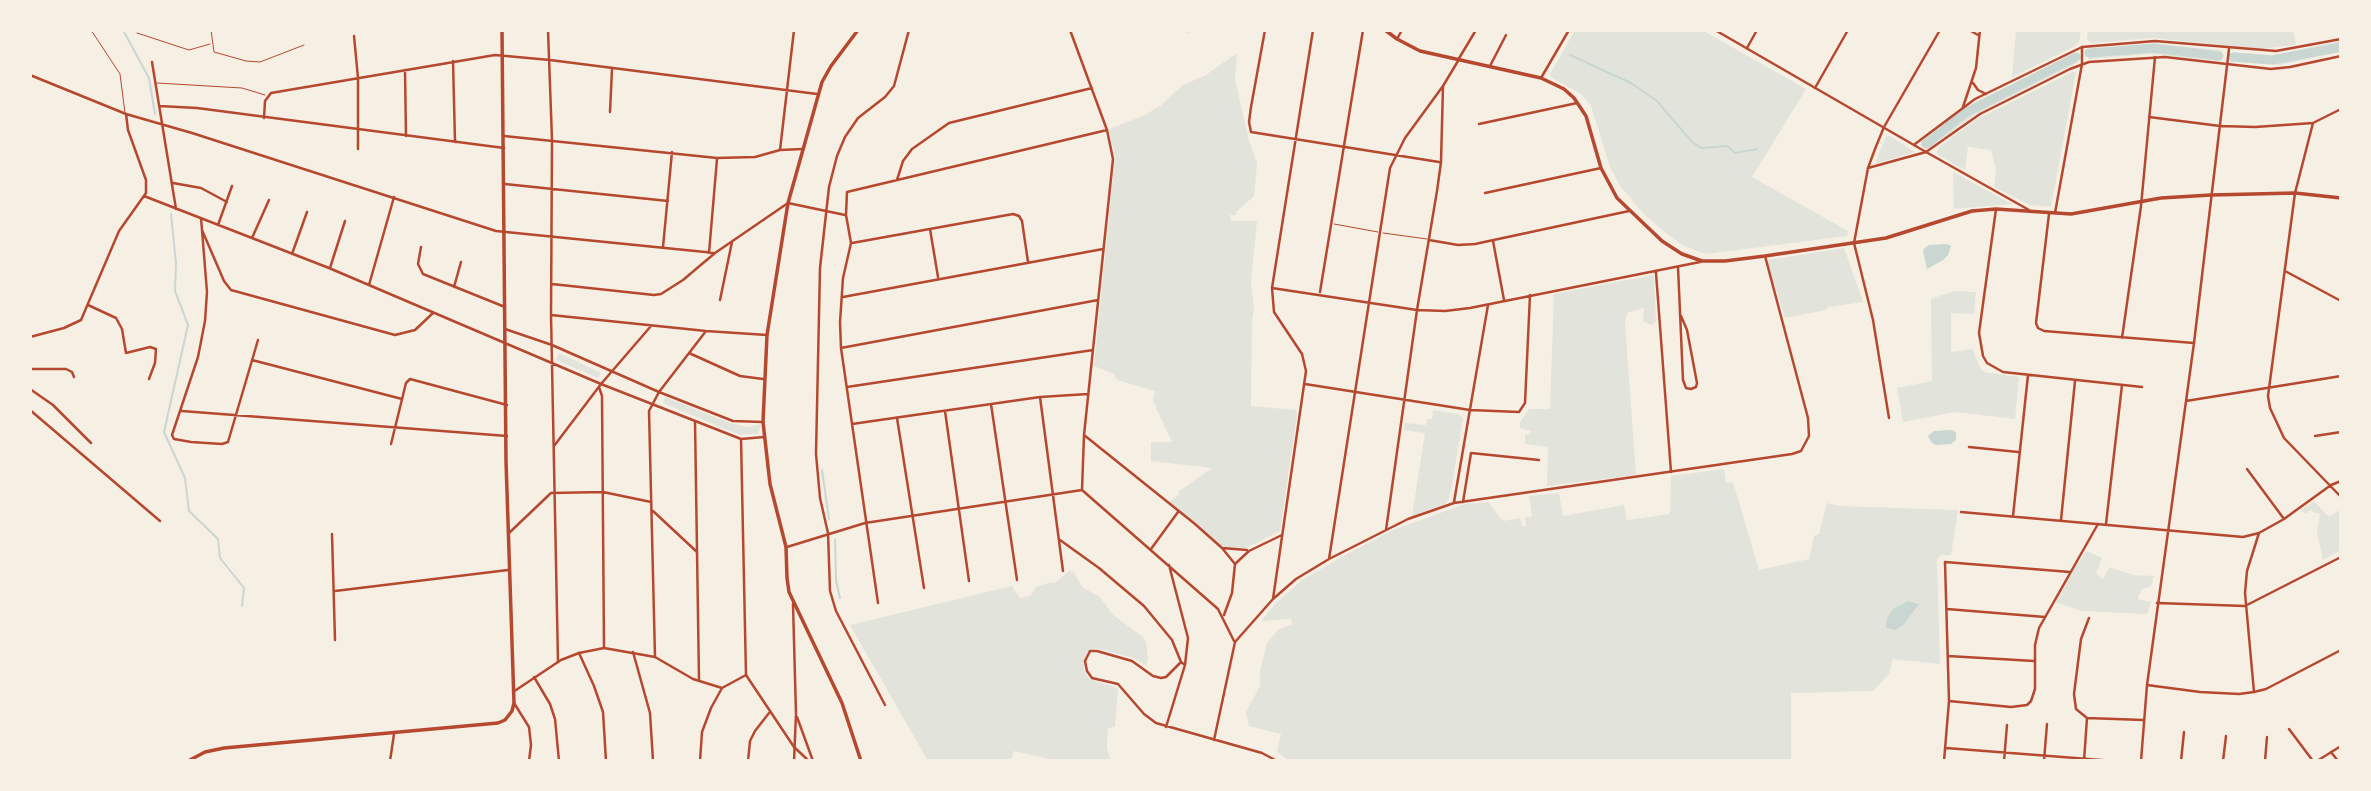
<!DOCTYPE html>
<html>
<head>
<meta charset="utf-8">
<style>
  body { margin:0 }
  #map { position:relative; width:2371px; height:791px; overflow:hidden; background:#f6efe4; font-family:"IBM Plex Serif",serif }
  canvas { display:block }
  .frame { position:absolute; inset:0; border:32px solid #f6efe4; pointer-events:none }
</style>
</head>
<body>
<div id="map">
<canvas width="2371" height="791"></canvas>
<div class="frame"></div>
</div>
<script>
const g = document.querySelector('canvas').getContext('2d');
g.lineJoin = 'round';
function fillPath(path, color) { g.fillStyle = color; g.fill(path, 'evenodd'); }
const toPath = rows => new Path2D(rows.map(r => 'M' + r).join(''));
function strokePath(path, color, width, dash) { g.strokeStyle = color; g.lineWidth = width; g.lineCap = dash ? 'butt' : 'round'; g.setLineDash(dash || []); g.stroke(path); }
fillPath(toPath([
  [1575,30,1702,30,1806,89,1752,177,1848,231,1847,236,1706,254,1684,246,1666,233,1644,214,1620,186,1610,167,1591,106,1581,94,1552,78,1550,74],
  [2016,30,2081,30,2079,42,2075,46,2012,77],
  [2088,30,2293,30,2296,45,2260,49,2153,38,2092,43,2087,40],
  [2341,41,2341,52,2280,65,2231,62,2229,58,2232,52,2273,55],
  [2156,44,2220,50,2222,55,2219,61,2150,54,2089,59,2085,53,2087,49],
  [1237,53,1235,79,1249,141,1257,163,1254,196,1236,212,1236,215,1230,215,1231,221,1257,221,1251,281,1254,309,1252,321,1251,406,1296,410,1297,414,1280,531,1246,548,1222,548,1168,503,1180,494,1178,492,1212,468,1151,461,1151,442,1172,442,1153,401,1155,391,1117,380,1114,374,1094,366,1115,157,1109,129,1143,116,1160,106,1183,85,1206,75],
  [2076,53,2078,59,2077,63,1976,114,1928,149,1920,145,1922,141,1977,101],
  [2072,72,2076,72,2051,207,2030,205,1994,187,1996,169,1991,150,1968,147,1965,170,1938,155,1937,152,1939,147,1975,120],
  [1886,136,1890,136,1915,152,1875,164],
  [1953,172,2012,204,1954,209],
  [1844,248,1863,302,1828,307,1826,310,1785,318,1767,262,1768,260],
  [1654,275,1656,321,1652,325,1643,322,1644,308,1627,313,1625,323,1636,475,1547,486,1548,447,1525,444,1525,434,1530,434,1531,431,1520,428,1520,422,1529,409,1550,409,1554,294],
  [1954,291,1976,292,1974,314,1951,313,1951,352,1973,349,1979,366,1984,372,2019,377,2015,419,1955,412,1903,422,1897,388,1932,381,1931,299],
  [559,353,601,373,598,378,556,360],
  [665,397,730,423,747,427,760,424,760,429,758,434,740,435,663,403],
  [1433,410,1458,414,1463,418,1452,486,1449,499,1445,504,1412,516,1425,433,1404,430,1405,423,1426,425,1427,419,1432,419],
  [1724,469,1726,483,1733,482,1759,570,1809,559,1814,536,1819,534,1827,503,1840,506,1958,510,1951,555,1941,555,1937,559,1940,664,1893,659,1889,674,1873,691,1791,693,1791,761,1290,761,1277,752,1281,734,1249,726,1246,712,1260,686,1260,671,1267,643,1278,630,1292,624,1291,619,1261,621,1275,604,1302,580,1345,555,1393,530,1465,504,1488,502,1503,521,1520,518,1523,527,1526,526,1525,518,1532,516,1529,496,1559,493,1563,516,1624,505,1627,520,1670,514,1671,476],
  [2314,501,2329,517,2341,509,2341,550,2323,560,2317,533,2320,514,2313,512,2312,510,2308,511,2308,514,2300,511],
  [2087,551,2102,558,2096,573,2103,579,2109,567,2134,575,2154,576,2151,586,2141,590,2138,599,2151,602,2147,614,2082,611,2055,602,2070,574],
  [1069,571,1074,572,1082,587,1100,597,1113,615,1142,636,1146,642,1148,659,1146,665,1133,658,1096,648,1087,652,1084,659,1084,670,1089,679,1118,688,1115,727,1108,728,1107,748,1111,761,1058,761,1014,751,1011,761,928,761,850,625,1012,586,1020,598,1030,596,1036,587,1052,582,1055,583]
]), '#e2e4dc');
fillPath(toPath([
  [1947,244,1951,246,1948,255,1943,260,1927,269,1923,251,1925,248,1929,245],
  [1952,430,1956,433,1956,440,1951,444,1936,445,1932,443,1928,436,1934,431],
  [1908,601,1919,604,1904,624,1896,630,1886,628,1887,618,1893,609]
]), '#c9d6d2');
strokePath(toPath([
  [123,30,149,78,155,114],
  [1570,55,1631,83,1657,101,1692,142,1701,148,1727,146,1735,153,1757,149],
  [171,214,176,263,175,291,188,325,164,432,185,478,189,511,218,539,220,558,244,588,242,606],
  [822,470,829,519],
  [835,540,836,580,840,598]
]), '#c9d6d2', 2);
strokePath(toPath([
  [2089,53,2154,48,2219,56],
  [2233,57,2272,60,2341,47],
  [1926,144,1965,113,2076,57]
]), '#c9d6d2', 9);
strokePath(toPath([
  [91,30,120,74,125,113],
  [211,30,214,52,246,61,260,62,304,45],
  [137,33,189,50,210,44],
  [157,83,242,88,265,95],
  [1334,224,1378,232],
  [1383,233,1427,239]
]), '#b5482f', 1);
strokePath(toPath([
  [548,30,552,140,551,315,558,662],
  [1070,30,1107,130,1113,159,1084,435,1082,490,1218,609,1234,641],
  [1265,30,1251,107,1249,122,1251,132,1439,162],
  [1969,30,1978,35],
  [1187,31,1187,30],
  [354,36,358,78,358,149],
  [1397,39,1402,30],
  [1747,48,1757,30],
  [453,61,455,142],
  [152,62,176,209],
  [1490,66,1506,35],
  [405,70,406,136],
  [30,75,126,114,192,133,496,231,715,253],
  [1541,78,1569,30],
  [1973,83,1978,90,1986,94],
  [1815,88,1848,30],
  [159,106,197,108,504,148],
  [1963,107,1976,68,1980,30],
  [610,112,612,69],
  [2149,117,2220,126,2255,127,2313,123,2341,109],
  [264,118,265,101,271,93,495,55,550,60,817,94],
  [2313,123,2295,193,2268,396,2270,408,2284,438,2341,497],
  [1479,124,1577,103],
  [504,136,717,158,755,157,780,150,803,149],
  [780,150,794,30],
  [1868,168,1926,152,2029,210],
  [897,180,903,161,912,149,949,123,1092,88],
  [173,183,201,188,227,202],
  [505,184,668,201],
  [1485,193,1601,168],
  [144,196,329,268,601,384,741,439,764,437],
  [1996,209,1979,333,1983,356,1987,363,2003,372,2142,387],
  [2055,213,2082,64,2082,47],
  [2049,214,2036,323,2038,328,2044,331,2194,343],
  [201,218,202,230,224,281,231,290,395,335,415,330,433,313],
  [218,225,232,186],
  [930,229,938,277],
  [202,230,207,292,205,321,198,357,172,435,174,439,191,442,222,444,228,442,258,340],
  [252,238,269,200],
  [1429,240,1458,245,1475,244,1629,211],
  [1493,241,1504,300],
  [852,243,1013,214,1019,216,1022,221,1028,262],
  [421,247,418,264,423,274,505,307],
  [663,247,672,152],
  [709,253,717,159],
  [292,254,307,212],
  [1678,267,1683,380,1686,388,1691,389,1696,387,1697,383,1687,330,1681,316],
  [330,268,345,221],
  [2285,271,2341,301],
  [1656,273,1671,472],
  [552,284,654,295,661,294,683,280,715,253,788,203,845,215],
  [369,285,394,197],
  [454,287,461,262],
  [1272,288,1417,310,1445,311,1470,308,1700,262],
  [1320,292,1363,30],
  [843,297,1103,249],
  [720,300,732,242],
  [88,305,116,318,122,329,126,353,150,347,156,349,155,363,149,379],
  [551,315,706,331,767,335],
  [505,329,552,345,659,392,733,421,763,422],
  [30,337,64,328,81,320,119,231,146,193,146,180,128,130,126,114],
  [2122,338,2141,206,2155,57],
  [841,348,1098,300],
  [689,353,740,376,763,379],
  [252,360,402,399],
  [30,369,66,369,72,372,74,377],
  [1305,384,1470,410,1519,412,1525,403,1530,295],
  [599,387,602,396,604,648],
  [847,387,1093,350],
  [30,389,53,405,91,443],
  [1040,397,1063,571],
  [2186,401,2341,376],
  [991,404,1017,580],
  [30,410,160,521],
  [182,411,507,436],
  [945,411,969,581],
  [897,418,924,588],
  [1889,418,1873,320,1854,243,1868,168,1875,149,1884,127,1940,30],
  [695,421,699,680],
  [852,424,1040,397,1088,394],
  [1084,435,1195,524,1222,548,1235,564],
  [2315,436,2341,432],
  [741,439,746,675],
  [391,444,406,383,410,379,507,405],
  [554,446,601,384,651,326],
  [1969,447,2018,452],
  [2247,469,2284,519],
  [1454,502,1488,305],
  [1463,502,1471,453,1539,460],
  [653,511,697,552],
  [1961,512,2243,537,2259,533,2284,519,2331,485,2341,481],
  [2013,516,2028,375],
  [2061,520,2075,381],
  [2106,524,2122,385],
  [1386,530,1417,310,1437,191,1441,162,1443,86],
  [509,533,551,493,603,492,651,502],
  [332,534,335,640],
  [1060,540,1099,568,1144,606,1172,640,1181,662],
  [787,547,865,523,1082,490],
  [1222,548,1247,550],
  [1151,549,1178,512],
  [1329,559,1390,168,1405,138,1443,86,1458,61],
  [1235,564,1249,551,1282,535],
  [335,591,508,570],
  [1273,599,1306,371,1302,354,1274,312,1272,288,1313,30],
  [878,603,841,348,840,322,843,278,851,243,846,215,847,192,1107,130],
  [2157,603,2245,606,2341,557],
  [793,604,796,714,794,761],
  [1947,609,2045,617],
  [1224,615,1232,593,1235,564],
  [633,652,650,713,653,761],
  [579,653,594,686,603,712,606,761],
  [1948,656,2034,661],
  [655,657,649,411,659,392,706,331],
  [1185,665,1181,662,1166,677,1161,678,1153,676,1132,661,1097,651,1090,651,1085,661,1087,671,1092,678,1118,684,1144,714,1156,723,1262,753,1277,761],
  [534,677,550,704,555,719,559,761],
  [2147,685,2200,692,2239,694,2254,692,2266,689,2341,650],
  [2254,692,2245,593,2247,571,2259,533],
  [1949,701,2011,707,2027,705,2031,701,2035,689,2035,645,2039,628,2098,524],
  [514,703,529,727,531,745,529,761],
  [885,705,836,611,830,591,828,533,820,498,816,454,820,268,829,187,837,156,845,137,858,118,885,97,894,86,909,30],
  [797,717,813,761],
  [2087,718,2076,709,2074,694,2081,639,2089,618],
  [2087,718,2143,720],
  [1166,727,1185,665,1188,638,1169,565],
  [2289,729,2313,761],
  [1214,740,1235,642,1273,599,1296,579,1329,559,1408,519,1454,503,1792,454,1801,451,1809,436,1808,418,1765,256],
  [1946,748,2114,761],
  [2331,752,2338,761],
  [390,761,394,734],
  [700,761,702,732,711,708,722,688],
  [748,761,750,741,755,731,769,713],
  [1944,761,1949,701,1945,562,2070,572],
  [2004,761,2007,725],
  [2044,761,2047,724],
  [2084,761,2087,718],
  [2141,761,2147,685,2194,343,2229,49],
  [2181,761,2184,732],
  [2223,761,2226,736],
  [2265,761,2267,737],
  [2317,761,2341,746]
]), '#b5482f', 2.5);
strokePath(toPath([
  [1715,30,1926,152,1980,114,2070,69,2089,62,2165,57,2271,69,2290,67,2341,56],
  [1458,60,1476,30],
  [1915,144,1975,99,2082,47,2155,41,2276,51,2341,39],
  [513,692,561,660,579,653,604,648,655,657,693,679,722,688,746,675,794,747,809,761]
]), '#b5482f', 2.5);
strokePath(toPath([
  [858,30,831,66,822,82,788,203,767,335,763,422,770,484,786,547,787,578,789,592,842,703,861,761],
  [1385,30,1397,39,1420,51,1541,78,1564,89,1574,98,1586,116,1601,168,1617,198,1662,241,1682,254,1702,261,1725,261,1765,256,1886,238,1972,211,1996,209,2071,214,2161,198,2211,195,2295,193,2341,198],
  [188,761,205,752,224,748,498,723,505,720,512,711,514,703,506,461,502,30]
]), '#b5482f', 3.5);
</script>
</body>
</html>
